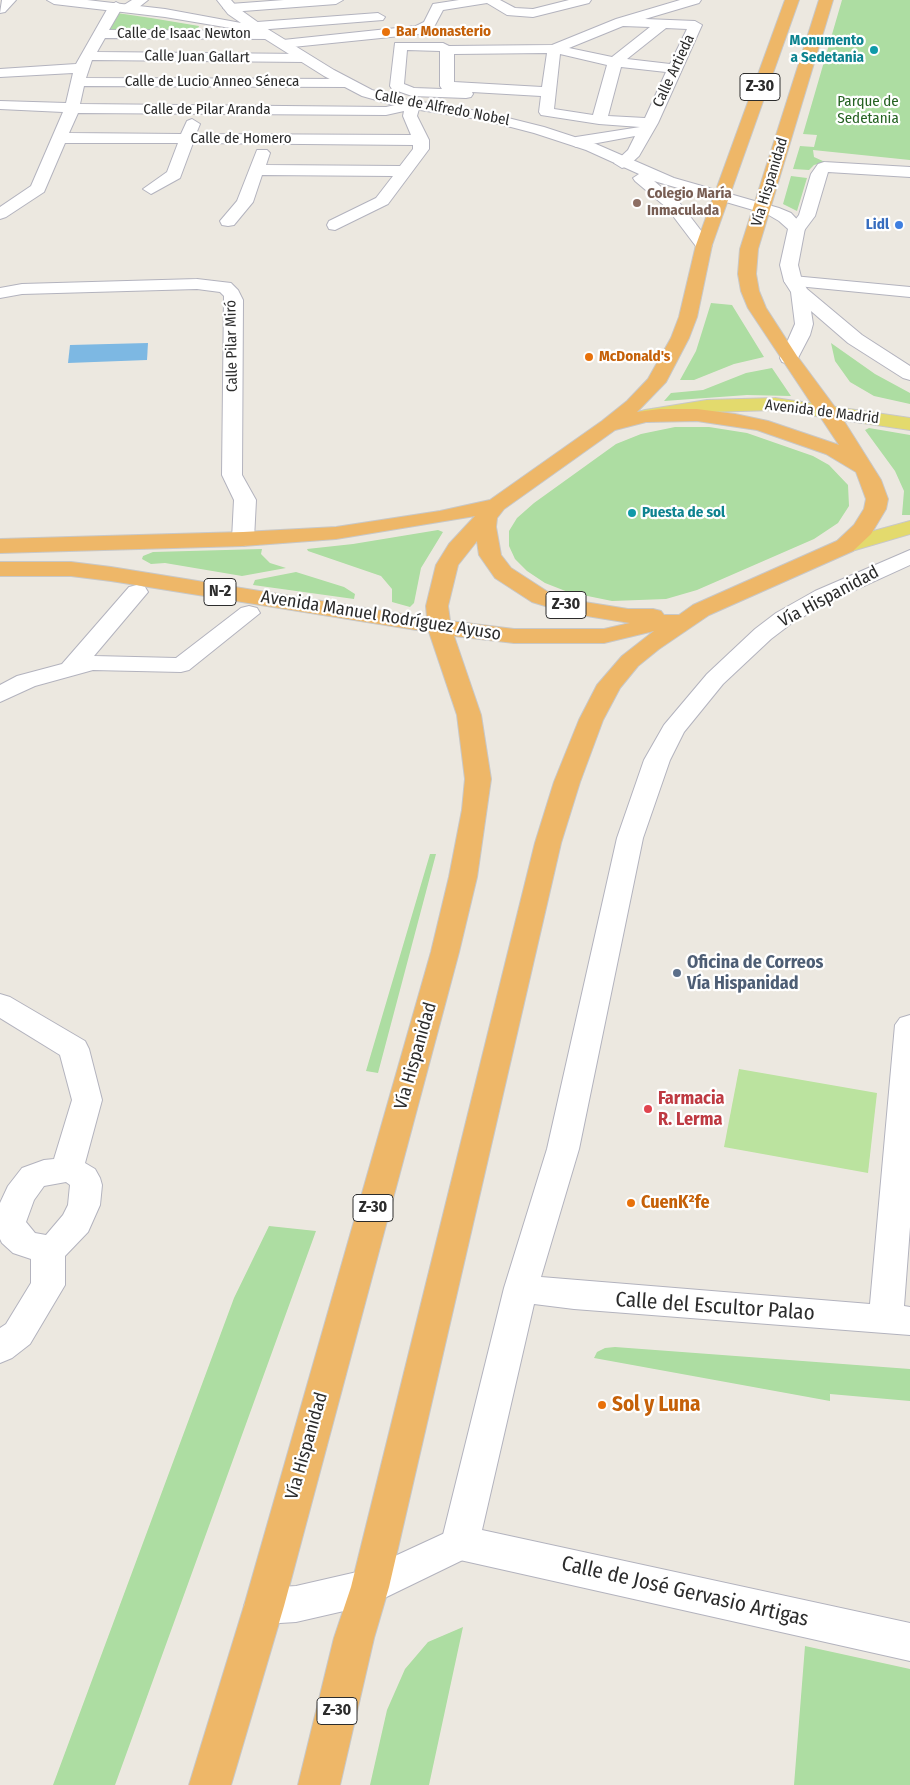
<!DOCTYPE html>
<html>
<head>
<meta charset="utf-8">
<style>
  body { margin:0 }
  canvas { display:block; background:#ece8e0 }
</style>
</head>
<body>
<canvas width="910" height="1785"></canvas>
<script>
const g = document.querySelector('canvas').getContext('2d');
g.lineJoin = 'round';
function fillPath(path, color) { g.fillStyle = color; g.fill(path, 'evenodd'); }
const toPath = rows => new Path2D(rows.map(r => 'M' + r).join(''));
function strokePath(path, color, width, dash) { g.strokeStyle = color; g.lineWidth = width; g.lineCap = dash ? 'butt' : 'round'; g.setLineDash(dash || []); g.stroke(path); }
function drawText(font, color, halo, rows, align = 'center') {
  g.font = font + ' "Fira Sans Condensed",sans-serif'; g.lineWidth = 4.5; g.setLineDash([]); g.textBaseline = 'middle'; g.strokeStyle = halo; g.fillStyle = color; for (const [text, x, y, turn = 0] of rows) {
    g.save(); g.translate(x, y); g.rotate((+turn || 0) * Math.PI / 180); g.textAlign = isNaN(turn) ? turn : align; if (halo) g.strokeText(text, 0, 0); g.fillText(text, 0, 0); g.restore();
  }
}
fillPath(toPath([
  [842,0,910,0,910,160,813,150,814,157,825,162,814,165,809,170,793,169,800,146,814,147,817,135,803,134],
  [117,13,151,18,199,26,197,32,108,30],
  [791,176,807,178,797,211,783,204],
  [711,303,732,305,764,357,734,364,694,380,680,380,696,351],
  [831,343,875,374,910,393,910,404,874,396,850,382,835,361],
  [772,368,791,396,747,395,664,401,671,393,703,390,746,373],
  [675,427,709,427,747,433,813,456,829,465,848,485,849,506,838,523,814,539,697,590,666,599,612,601,568,592,545,583,527,571,515,559,509,546,509,531,517,518,534,503,616,444,641,434],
  [869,428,910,435,910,515,902,515,904,491,895,471,865,430],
  [438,530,443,532,421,568,414,603,410,607,392,602,392,589,381,576,308,551,307,549,353,544],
  [262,549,261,554,270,563,286,568,242,576,165,563,151,564,142,559,143,556,153,552],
  [296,572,344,587,355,594,354,599,253,585,255,580],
  [430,854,436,854,378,1073,366,1071],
  [269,1226,316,1231,115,1785,53,1785,234,1298],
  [615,1347,910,1369,910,1401,830,1394,830,1401,594,1358,597,1352,605,1348],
  [463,1627,429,1785,370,1785,387,1710,405,1669,428,1642],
  [805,1646,910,1669,910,1785,794,1785]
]), '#addda2');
fillPath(toPath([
  [739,1069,877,1093,868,1173,724,1147]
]), '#bbe39f');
fillPath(toPath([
  [148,343,147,360,68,363,70,345]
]), '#7db8e3');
const street = toPath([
  [2,0,16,0,5,12,0,13,2,0],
  [132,0,148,0,134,11,124,11,122,8,124,5,132,0],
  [284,0,343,0,336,4,230,12,223,8,230,4,284,0],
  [459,0,500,0,515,8,533,9,569,0,591,0,589,3,533,17,507,15,487,3,443,10,434,27,420,34,283,48,276,44,283,40,416,26,424,22,433,4,459,0],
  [680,0,701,0,699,3,645,19,695,21,702,25,658,123,639,156,628,166,622,168,614,163,628,150,635,136,576,147,568,142,576,137,640,127,599,124,541,115,539,112,541,96,472,92,473,94,471,97,466,98,412,96,392,89,390,86,395,43,443,43,449,46,552,45,616,19,680,0],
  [623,26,650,27,612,57,569,48,623,26],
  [666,28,687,29,670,64,627,59,666,28],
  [407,50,440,51,440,86,442,89,414,88,404,84,407,50],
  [547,53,542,87,454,82,454,54,547,53],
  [560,54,607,65,593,115,554,109,560,54],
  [621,67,666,72,645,118,608,116,621,67],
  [116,2,123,6,109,30,268,31,275,35,268,39,105,38,97,52,305,54,312,58,305,62,92,60,86,78,345,79,352,83,345,87,84,86,80,104,386,107,413,101,420,105,417,116,429,140,429,149,388,204,335,230,329,229,327,225,329,221,376,198,393,176,262,175,253,202,234,225,228,226,222,225,220,221,237,201,257,150,267,150,270,153,266,165,400,166,413,149,413,145,193,143,180,178,151,194,143,189,167,172,178,143,65,143,44,192,6,217,0,219,0,207,31,186,63,112,0,109,0,101,66,103,73,73,0,77,0,69,76,64,109,6,116,2],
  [404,111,403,116,411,135,196,134,200,124,192,119,187,121,181,134,69,133,78,113,386,115,404,111],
  [378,13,385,17,383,20,257,30,250,26,257,22,378,13],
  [824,162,910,167,910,177,828,172,815,216,803,232,791,232,789,228,799,215,811,174,818,164,824,162],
  [793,276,910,287,910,297,787,285,784,281,787,277,793,276],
  [197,279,231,283,238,290,243,300,242,475,256,500,254,539,251,544,243,546,235,544,232,539,234,500,222,475,224,296,220,292,197,289,22,294,0,298,0,288,22,284,197,279],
  [910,550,910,565,831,601,792,623,771,639,723,684,684,732,670,760,643,838,579,1149,541,1277,870,1304,895,1025,900,1018,910,1015,910,1227,904,1306,910,1307,910,1335,574,1309,534,1304,482,1530,910,1623,910,1661,460,1560,447,1555,441,1543,504,1288,547,1149,617,838,644,760,664,725,707,674,755,629,776,613,815,591,910,550],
  [137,585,145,587,148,592,94,656,176,658,241,608,249,606,257,608,260,613,189,670,181,672,93,670,35,686,0,702,0,685,17,676,62,664,129,587,137,585],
  [0,994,10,997,85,1041,89,1049,102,1100,85,1163,95,1169,100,1178,102,1185,100,1205,88,1232,65,1256,65,1285,30,1344,12,1358,0,1363,0,1328,6,1324,31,1283,31,1259,13,1253,2,1243,0,1239,0,1203,8,1186,22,1168,44,1160,54,1159,72,1100,60,1055,0,1018,0,994],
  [66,1182,70,1185,68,1205,63,1215,46,1235,35,1233,26,1222,34,1200,44,1186,66,1182],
  [370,1569,384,1574,389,1587,384,1600,370,1605,296,1622,264,1624,250,1619,244,1606,250,1593,264,1588,296,1586,370,1569]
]);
const secondary = toPath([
  [47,0,87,0,165,9,241,23,228,14,217,0,231,0,238,8,266,28,334,70,372,90,403,99,484,112,544,127,596,144,674,178,779,208,791,213,805,228,798,265,802,281,807,289,862,335,910,366,910,380,903,378,848,343,811,311,813,324,810,335,798,358,796,362,789,364,782,362,780,358,795,324,791,292,784,281,780,265,788,229,779,221,767,214,654,181,679,202,712,245,710,249,704,250,698,249,667,208,635,181,633,178,639,174,586,150,534,133,484,120,401,107,362,96,324,76,254,32,165,17,54,4,47,0],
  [460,1526,473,1531,479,1543,473,1555,370,1605,356,1600,351,1587,356,1574,460,1526]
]);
const primary = toPath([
  [775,398,910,418,910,430,775,410,707,412,645,422,638,420,635,416,638,412,645,410,707,400,775,398],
  [910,521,910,534,845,553,837,551,834,546,837,541,910,521]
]);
const highway = toPath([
  [785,0,799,0,712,245,697,317,689,338,666,382,637,412,660,409,697,409,735,414,768,421,839,445,748,308,741,291,738,274,740,249,819,0,833,0,758,249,756,274,759,291,766,308,797,356,837,410,881,480,888,499,886,509,871,534,853,551,709,615,659,649,638,666,620,688,603,720,580,782,561,843,389,1587,374,1638,340,1785,298,1785,334,1638,351,1587,535,843,554,782,579,720,597,685,622,656,654,631,604,643,514,643,454,636,481,715,491,779,477,877,459,952,284,1606,231,1785,189,1785,244,1606,431,952,449,877,462,810,465,779,457,715,429,632,111,581,71,576,0,576,0,562,71,562,111,567,427,618,426,606,436,565,449,544,475,516,336,539,243,546,0,553,0,539,243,532,336,527,440,511,490,500,602,421,627,401,648,379,671,338,679,317,696,245,785,0],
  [697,421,757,430,826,454,856,472,866,499,864,509,854,525,837,541,693,605,679,615,664,615,661,611,653,609,628,609,572,600,548,592,511,568,501,555,496,527,497,518,504,509,615,430,646,422,697,421],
  [477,541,479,555,495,578,532,602,568,613,630,623,604,629,514,629,450,621,448,606,458,565,477,541]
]);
strokePath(street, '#b3b3be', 2);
strokePath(secondary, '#b3b3be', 2);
strokePath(primary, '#c8c8c8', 2);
strokePath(highway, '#c8c8c8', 2);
fillPath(street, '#fff');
fillPath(secondary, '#fff');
fillPath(primary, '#e3da6d');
fillPath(highway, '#eeb768');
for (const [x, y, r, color] of [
  [386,32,5,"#e8710a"],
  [874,50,5,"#0f9aa8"],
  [637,203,5,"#8d6e63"],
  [899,225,5,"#3f7fe0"],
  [589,357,5,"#e8710a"],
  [632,513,5,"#0f9aa8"],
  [677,973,5,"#5c6f8a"],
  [648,1109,5,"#e0444e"],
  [631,1203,5,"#e8710a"],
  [602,1405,5,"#e8710a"]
]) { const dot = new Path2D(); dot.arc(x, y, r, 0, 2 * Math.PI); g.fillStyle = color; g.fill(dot); strokePath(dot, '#fff', 2); }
drawText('bold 15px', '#c56008', '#fff', [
  ["Bar Monasterio",396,32],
  ["McDonald's",599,357]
], 'left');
drawText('15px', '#2c2c2c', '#fff', [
  ["Calle de Isaac Newton",184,34],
  ["Calle Juan Gallart",197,57,1],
  ["Calle Artieda",674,71,-65],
  ["Calle de Lucio Anneo Séneca",212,82],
  ["Calle de Alfredo Nobel",442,108,11],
  ["Calle de Pilar Aranda",207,110],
  ["Calle de Homero",241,139],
  ["Vía Hispanidad",770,182,-73],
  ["Calle Pilar Miró",232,346,-91],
  ["Avenida de Madrid",822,412,7]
]);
drawText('bold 15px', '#0d838f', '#fff', [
  ["Monumento",864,41],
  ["a Sedetania",864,58],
  ["Puesta de sol",642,513,"left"]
], 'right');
drawText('15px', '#256222', '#fff', [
  ["Parque de",868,102],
  ["Sedetania",868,119]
]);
drawText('bold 15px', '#785e54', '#fff', [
  ["Colegio María",647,194],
  ["Inmaculada",647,211]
], 'left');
drawText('bold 15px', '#366cbe', '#fff', [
  ["Lidl",889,225]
], 'right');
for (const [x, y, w] of [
  [760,87,40],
  [220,592,32],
  [566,605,40],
  [373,1208,40],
  [337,1711,40]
]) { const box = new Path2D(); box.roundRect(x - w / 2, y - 13.5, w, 27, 4); g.fillStyle = '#fff'; g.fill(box); strokePath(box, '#2c2c2c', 1); }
drawText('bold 16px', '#2c2c2c', null, [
  ["Z-30",760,87],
  ["N-2",220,592],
  ["Z-30",566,605],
  ["Z-30",373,1208],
  ["Z-30",337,1711]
]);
drawText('18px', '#2c2c2c', '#fff', [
  ["Vía Hispanidad",829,597,-28],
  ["Avenida Manuel Rodríguez Ayuso",381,616,9],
  ["Vía Hispanidad",416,1056,-74],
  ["Vía Hispanidad",307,1446,-74]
]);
drawText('bold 18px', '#4e5e75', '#fff', [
  ["Oficina de Correos",687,963],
  ["Vía Hispanidad",687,984]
], 'left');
drawText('bold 18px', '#be3a42', '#fff', [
  ["Farmacia",658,1099],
  ["R. Lerma",658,1120]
], 'left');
drawText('bold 18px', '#c56008', '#fff', [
  ["CuenK²fe",641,1203]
], 'left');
drawText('21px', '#2c2c2c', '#fff', [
  ["Calle del Escultor Palao",715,1307,4],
  ["Calle de José Gervasio Artigas",685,1592,13]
]);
drawText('bold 21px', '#c56008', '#fff', [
  ["Sol y Luna",612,1405]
], 'left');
</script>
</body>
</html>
